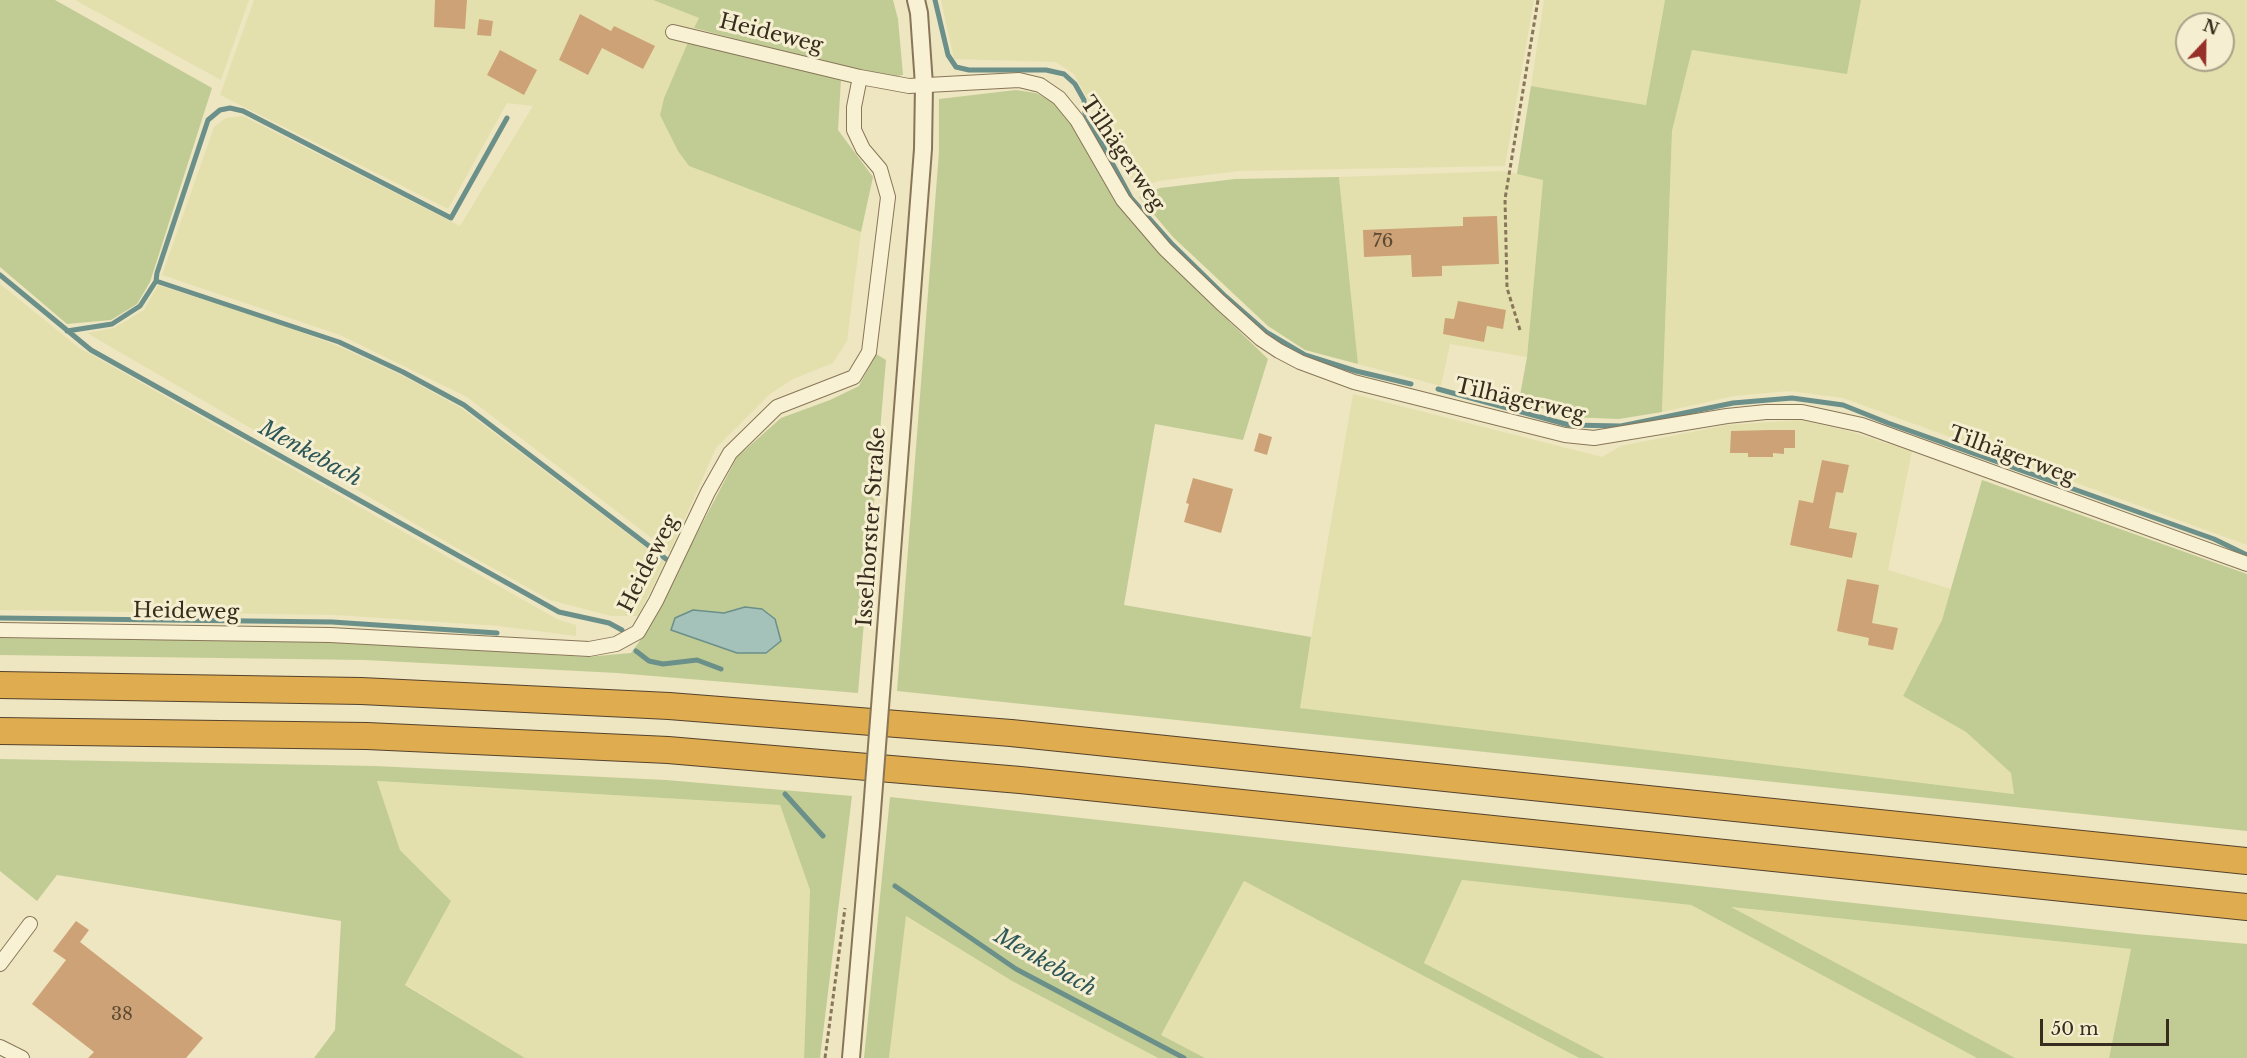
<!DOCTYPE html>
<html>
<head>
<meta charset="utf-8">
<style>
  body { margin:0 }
  #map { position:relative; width:2247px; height:1058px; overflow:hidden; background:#eee5c1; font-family:"Libre Baskerville",serif }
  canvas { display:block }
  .north { position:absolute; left:2175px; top:12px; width:60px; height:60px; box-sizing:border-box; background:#f6eed0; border:2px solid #aaa088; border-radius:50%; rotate:22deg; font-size:16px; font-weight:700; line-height:24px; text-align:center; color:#372c1d }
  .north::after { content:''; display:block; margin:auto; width:21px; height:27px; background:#973028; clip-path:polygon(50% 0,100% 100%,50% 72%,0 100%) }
  .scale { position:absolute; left:2040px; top:1019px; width:129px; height:27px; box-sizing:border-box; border:3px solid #372c1d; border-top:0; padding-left:8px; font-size:18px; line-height:21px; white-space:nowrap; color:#372c1d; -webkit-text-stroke:4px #f6eed0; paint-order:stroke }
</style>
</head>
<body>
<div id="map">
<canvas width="2247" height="1058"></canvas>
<div class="north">N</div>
<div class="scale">50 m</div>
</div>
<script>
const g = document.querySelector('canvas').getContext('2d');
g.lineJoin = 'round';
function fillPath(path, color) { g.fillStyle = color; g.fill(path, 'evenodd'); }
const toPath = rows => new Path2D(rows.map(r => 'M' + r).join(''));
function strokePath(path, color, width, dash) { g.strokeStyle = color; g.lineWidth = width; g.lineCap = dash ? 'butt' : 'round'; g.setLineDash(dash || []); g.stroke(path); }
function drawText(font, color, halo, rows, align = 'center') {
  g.font = font + ' "Libre Baskerville",serif'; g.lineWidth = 6; g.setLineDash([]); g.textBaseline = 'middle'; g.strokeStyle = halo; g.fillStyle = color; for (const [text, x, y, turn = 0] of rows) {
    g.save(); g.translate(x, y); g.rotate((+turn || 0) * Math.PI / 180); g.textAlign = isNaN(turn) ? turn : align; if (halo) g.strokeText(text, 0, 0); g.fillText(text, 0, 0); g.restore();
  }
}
fillPath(toPath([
  [75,0,249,0,221,80],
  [254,0,653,0,699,18,664,98,660,115,689,166,861,232,847,341,833,363,793,379,770,394,716,448,670,552,467,397,340,335,162,275,214,127,226,118,243,116,460,226,533,106,507,103,448,209,220,95],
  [941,0,1534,0,1505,166,1239,171,1158,181,1136,188,1074,74,1056,62,954,59],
  [1544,0,1665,0,1646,105,1531,86],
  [1861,0,2247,0,2247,545,1843,398,1790,391,1734,396,1662,412,1672,131,1692,50,1847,73],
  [2187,24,2223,24,2223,60,2187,60],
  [1504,171,1543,179,1527,357,1450,344,1441,386,1358,364,1339,177],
  [0,284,78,347,557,619,576,625,576,636,498,626,336,615,0,610],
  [158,285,274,322,338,346,403,376,461,408,665,562,638,616,611,616,550,600,462,551,87,333,114,328,144,310],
  [1353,394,1602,457,1621,446,1727,425,1800,420,1845,430,1912,451,1888,570,1951,589,1942,620,1903,696,1966,732,2011,773,2015,794,1299,708],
  [376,781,780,805,810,890,804,1058,525,1058,405,984,451,901,400,850],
  [1462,880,1691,905,1977,1058,1605,1058,1424,963],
  [1244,881,1579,1058,1205,1058,1160,1036],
  [1729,907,2131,949,2109,1058,2015,1058],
  [905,916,1012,981,1158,1058,889,1058]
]), '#e4e0ae');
fillPath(toPath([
  [0,0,55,0,212,88,150,282,137,304,111,320,67,324,0,267],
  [653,0,893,0,898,19,903,75,886,78,694,28,699,18],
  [1665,0,1861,0,1847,74,1692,50,1672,131,1662,412,1619,419,1570,417,1519,401,1527,357,1543,180,1517,174,1531,86,1646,105],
  [689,40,841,79,838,130,873,177,861,232,689,166,678,151,660,115,664,98],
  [1016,90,1036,93,1055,103,1072,125,1116,203,1159,253,1268,359,1243,440,1155,424,1124,605,1311,637,1300,708,2014,794,2011,773,1966,732,1903,696,1942,620,1982,480,2247,574,2247,831,897,691,939,152,939,99],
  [1339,177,1358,364,1305,350,1268,326,1173,237,1139,197,1160,188,1235,179],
  [876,354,886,360,858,693,617,673,365,660,0,655,0,638,327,641,586,657,631,653,644,635,737,457,781,418,830,400,859,386],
  [0,759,375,766,666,780,852,796,820,1058,804,1058,810,890,780,805,377,781,400,850,451,901,405,985,525,1058,314,1058,335,1030,341,921,57,875,37,901,0,871],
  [890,797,2136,934,2247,944,2247,1058,2109,1058,2131,949,1731,907,2015,1058,1977,1058,1691,905,1462,880,1424,963,1605,1058,1579,1058,1244,881,1161,1035,1205,1058,1158,1058,1012,981,906,916,889,1058,864,1058]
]), '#c1cc95');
const water = toPath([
  [745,607,762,609,775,619,781,641,766,653,737,653,671,630,675,618,693,610,724,613,745,607]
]);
fillPath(water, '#a4c1ba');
strokePath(water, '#6b8f89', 1.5);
strokePath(toPath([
  [935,0,948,55,956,67,969,70,1046,70,1064,74,1075,84,1084,100,1085,113,1131,198,1171,243,1225,296,1266,332,1305,355,1356,371,1411,384],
  [0,275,91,350,559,612,609,623,622,630],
  [156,281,157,273,208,120,220,110,230,108,243,111,451,218,507,118],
  [67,331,112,324,140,306,156,281,339,342,403,372,464,405,666,559],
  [1438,389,1569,425,1621,426,1733,403,1792,398,1843,405,1888,423,2214,539,2247,555],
  [0,618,332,622,497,633],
  [636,651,649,661,663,664,697,660,721,669],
  [785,794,823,836],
  [895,886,1016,969,1184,1058]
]), '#6b8f89', 5);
fillPath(toPath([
  [435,0,467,0,465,29,434,27],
  [580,14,611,31,614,26,655,46,643,69,602,48,588,75,559,60],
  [479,19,493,21,491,36,477,35],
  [500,50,537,70,524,95,487,75],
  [1497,216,1499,264,1442,266,1442,276,1412,277,1411,255,1364,257,1363,230,1463,226,1463,217],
  [1458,301,1506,310,1503,329,1487,326,1484,342,1443,334,1445,318,1454,319],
  [1770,430,1795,430,1795,448,1784,448,1784,454,1773,453,1773,457,1748,457,1748,453,1730,453,1731,431],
  [1259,433,1272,437,1267,455,1254,451],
  [1822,460,1849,465,1843,493,1836,492,1829,528,1857,533,1852,558,1790,545,1799,500,1813,503],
  [1193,478,1233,489,1221,533,1184,522,1189,504,1186,503],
  [1847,579,1879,585,1872,623,1898,628,1893,650,1868,645,1869,638,1837,631],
  [76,921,89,930,80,942,203,1038,186,1058,88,1058,94,1052,32,1004,66,960,53,951]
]), '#cda276');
const minor = toPath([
  [673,32,860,77,909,86,1019,80,1040,85,1059,98,1077,120,1123,200,1165,249,1220,302,1261,339,1279,351,1300,362,1354,382,1565,435,1594,438,1727,416,1766,412,1802,412,1862,425,2247,564],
  [0,630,330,635,589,649,616,644,638,632,656,601,708,492,730,453,777,407,854,377,869,352,888,197,880,169,863,149,854,130,854,107,860,77],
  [0,964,30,924],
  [0,1047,22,1058]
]);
const tertiary = toPath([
  [883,668,923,149,924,85,919,13,916,0],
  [851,1058,871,824]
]);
const motorway = toPath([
  [0,685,361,691,669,706,1011,733,2247,861],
  [0,731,367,736,668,750,1020,780,2247,907]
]);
strokePath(minor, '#887658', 16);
strokePath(tertiary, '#887658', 20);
strokePath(motorway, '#55432d', 28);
strokePath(toPath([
  [1520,330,1507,288,1505,199,1538,0],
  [825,1058,845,908]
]), '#887658', 3, [4.5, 3]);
strokePath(minor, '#f9f1d4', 14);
strokePath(tertiary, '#f9f1d4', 16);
strokePath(motorway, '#dfac50', 26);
const tertiaryBridge = toPath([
  [871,824,883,668]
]);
strokePath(tertiaryBridge, '#887658', 20, []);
strokePath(tertiaryBridge, '#f9f1d4', 16);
drawText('18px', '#5c4a33', null, [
  ["76",1383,242],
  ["38",122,1015]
]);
drawText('21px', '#372c1d', '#f6eed0', [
  ["Heideweg",771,34,14],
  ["Tilhägerweg",1122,154,56],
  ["Tilhägerweg",1520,401,13],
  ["Tilhägerweg",2012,456,20],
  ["Isselhorster Straße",872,527,-86],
  ["Heideweg",649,564,-63],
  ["Heideweg",186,612,1]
]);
drawText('italic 22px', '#2c5657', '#f6eed0', [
  ["Menkebach",310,454,29],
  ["Menkebach",1045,963,30]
]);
</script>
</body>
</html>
